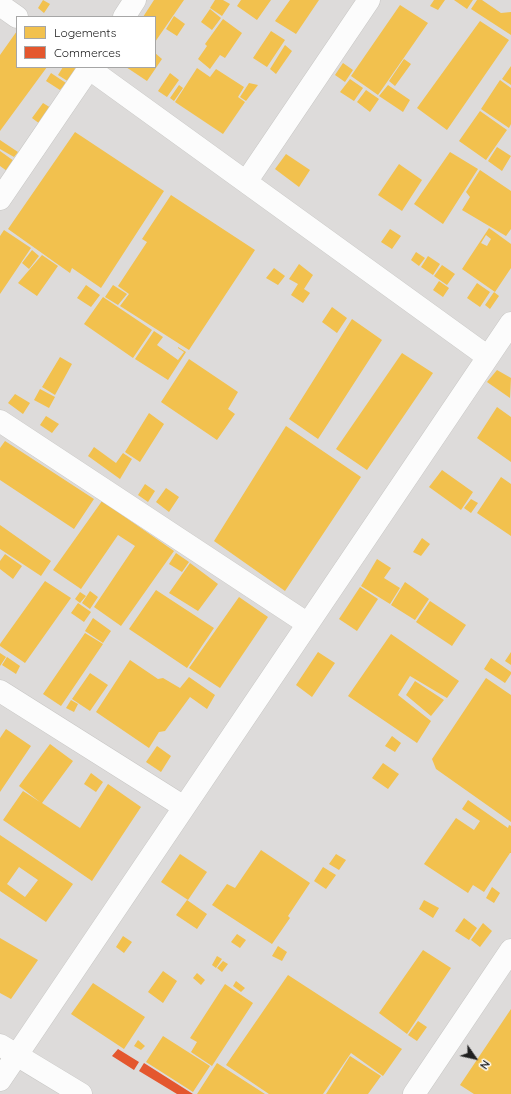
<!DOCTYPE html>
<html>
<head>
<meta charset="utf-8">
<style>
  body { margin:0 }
  #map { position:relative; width:511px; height:1094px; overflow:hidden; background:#eeebe8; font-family:Quicksand,sans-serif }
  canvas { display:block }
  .legend { position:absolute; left:16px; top:16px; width:140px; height:52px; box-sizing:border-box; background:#fff; border:1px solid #a6a6a6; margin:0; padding:5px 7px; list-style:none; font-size:12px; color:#202020 }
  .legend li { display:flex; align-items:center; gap:8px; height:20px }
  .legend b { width:20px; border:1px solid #a6a6a6 }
  .north { position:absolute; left:455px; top:1038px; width:40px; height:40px; -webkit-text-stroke:3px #fff; paint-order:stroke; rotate:124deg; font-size:11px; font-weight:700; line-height:16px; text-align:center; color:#202020 }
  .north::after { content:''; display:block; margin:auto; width:14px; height:18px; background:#202020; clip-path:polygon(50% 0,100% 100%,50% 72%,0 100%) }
</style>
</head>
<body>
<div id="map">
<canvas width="511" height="1094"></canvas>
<ul class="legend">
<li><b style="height:11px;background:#f2c14e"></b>Logements</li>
<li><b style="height:11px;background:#e4572e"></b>Commerces</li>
</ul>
<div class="north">N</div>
</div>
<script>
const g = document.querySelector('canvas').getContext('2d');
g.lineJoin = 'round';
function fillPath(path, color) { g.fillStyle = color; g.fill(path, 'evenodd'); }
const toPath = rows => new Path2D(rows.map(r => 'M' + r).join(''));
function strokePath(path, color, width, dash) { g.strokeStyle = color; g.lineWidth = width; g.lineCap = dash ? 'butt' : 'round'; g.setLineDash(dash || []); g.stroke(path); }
fillPath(toPath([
  [0,0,511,0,511,1094,0,1094],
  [17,17,155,17,155,67,17,67]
]), '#dddbda');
fillPath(toPath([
  [43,0,50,4,44,13,38,8],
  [154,0,184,0,155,42,155,17,143,17],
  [215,0,223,0,230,4,222,16,210,8],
  [241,0,271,0,257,20,237,6],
  [290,0,319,0,296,34,275,21],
  [434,0,445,0,438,10,430,6],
  [454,0,473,0,467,9],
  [477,0,482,0,501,13,511,12,511,35,471,9],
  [400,5,428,23,378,95,351,76],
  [210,9,221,18,212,30,201,22],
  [174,16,185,24,177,36,166,29],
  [223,19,242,33,225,58,220,55,210,69,198,59,207,46,205,44],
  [480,21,509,40,447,130,417,108],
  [17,31,17,67,47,67,0,131,0,55],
  [271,31,285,40,267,67,253,58],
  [285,45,292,51,276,74,270,69],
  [155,53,162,59,147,81,126,67,155,67],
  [404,59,411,64,395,86,389,81],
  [343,63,353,70,345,82,335,75],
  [511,66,511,85,502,79],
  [63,67,73,67,77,70,69,82,58,75],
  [197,68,210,77,216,69,244,87,238,97,245,102,223,134,175,102],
  [51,73,66,83,60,90,46,81],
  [170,73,179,80,167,97,158,91],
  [350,79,363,88,354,101,340,92],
  [500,80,511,88,511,124,509,128,481,109],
  [249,83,258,85,246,101,240,97],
  [179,85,183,88,174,101,170,98],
  [388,85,410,100,403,112,379,96],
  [366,90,379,99,370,112,357,102],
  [43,103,51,108,40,124,32,118],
  [480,111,507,130,486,160,459,141],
  [75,132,164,191,101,288,72,268,70,273,8,229],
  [0,140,18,152,14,157,0,149],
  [497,147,511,156,502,171,488,161],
  [0,151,14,161,7,171,0,166],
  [450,152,478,169,443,224,414,204],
  [286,154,310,170,299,187,275,169],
  [399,164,422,180,402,211,378,195],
  [480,170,511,191,511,229,506,236,462,210,470,197,466,192],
  [171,195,255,250,189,350,120,306,129,294,118,286,147,242,142,239],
  [489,228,511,244,511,268,495,292,462,269],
  [486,235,491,239,487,246,481,243],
  [390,229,401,236,392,249,381,242],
  [4,230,31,248,0,294,0,236],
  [32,250,39,256,29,269,22,263],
  [416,252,425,258,419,266,411,260],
  [42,255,58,266,37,296,18,283],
  [428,256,440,264,433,275,421,267],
  [299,264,313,275,304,289,310,293,303,303,291,295,298,284,289,279],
  [442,265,455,274,447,285,434,276],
  [274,268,285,276,278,285,266,278],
  [439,281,449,288,443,297,433,290],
  [477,283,490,292,480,307,467,298],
  [86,285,100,295,91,307,77,298],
  [113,285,127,294,118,305,105,297],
  [494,292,499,296,490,309,485,305],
  [103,297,152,330,133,358,84,324],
  [332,307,347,318,337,333,322,322],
  [352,319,382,340,318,439,289,419],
  [154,331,163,337,157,345,178,360,184,352,178,348,178,347,186,352,168,380,135,359],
  [402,353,433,373,367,470,336,449],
  [60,357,72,364,55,395,42,387],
  [189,359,238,392,228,409,235,414,217,440,161,402],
  [497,370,511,378,510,398,487,382],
  [40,389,55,397,49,408,34,400],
  [15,394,30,403,23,414,8,403],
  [497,407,511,417,511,462,477,438],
  [149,413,164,424,140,462,125,452],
  [46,416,59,424,52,433,40,425],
  [286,426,361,477,285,591,214,541],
  [5,441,94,499,74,529,0,480,0,448],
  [94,447,116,463,123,453,132,459,120,479,88,456],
  [442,470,473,492,461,510,429,487],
  [501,477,511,484,511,536,477,513],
  [145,484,155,491,148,502,138,495],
  [166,488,179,497,169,512,156,502],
  [471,499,478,503,471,513,464,508],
  [102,501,174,551,121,626,94,607,135,546,118,535,81,589,53,570],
  [0,525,51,561,41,576,0,549],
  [422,538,430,544,421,556,413,552],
  [176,553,189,562,182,572,169,564],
  [5,554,22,566,13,579,0,569,0,561],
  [377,559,391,568,384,578,400,588,390,604,361,586],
  [190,563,218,584,198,611,169,593],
  [45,581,71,598,25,663,0,646,0,644],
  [405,582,429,599,415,620,391,605],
  [360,587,378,599,357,631,339,619],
  [156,590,214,628,187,668,129,629],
  [90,591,98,597,90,609,82,603],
  [80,592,86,596,80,603,75,599],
  [239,597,268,617,220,688,189,668],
  [430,601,466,625,452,646,416,622],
  [78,603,91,612,84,622,71,613],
  [93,618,111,631,103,643,85,631],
  [85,633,103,644,61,706,43,694],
  [391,634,459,681,447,698,410,676,398,695,431,721,417,743,348,696],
  [318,652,335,663,312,697,296,685],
  [511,652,511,665,505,661],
  [0,653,6,657,0,666],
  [7,657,20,666,16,674,2,665],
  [491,658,511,672,511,674,505,683,484,669],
  [130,660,158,679,163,678,180,688,189,677,215,695,207,709,190,697,165,731,159,732,149,748,96,712],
  [90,673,108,685,90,711,72,699],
  [486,678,511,695,511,822,436,769,432,759],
  [415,681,444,700,431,716,406,695],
  [71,700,78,704,74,712,66,708],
  [6,729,31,746,0,792,0,738],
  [392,736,401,743,395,752,385,746],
  [50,744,73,761,42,803,80,828,108,784,141,807,92,881,3,820,23,791,40,802,19,786],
  [157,746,171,756,161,772,146,762],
  [383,763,399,774,388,789,372,778],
  [91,773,103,782,96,792,84,784],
  [468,800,508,828,509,825,511,826,511,853,510,853,484,892,473,885,468,893,424,864,456,818,474,830,480,821,462,809],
  [0,835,73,884,46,922,0,891],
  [19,867,38,880,25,897,7,884],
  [261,850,310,883,288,916,290,918,272,944,212,905,227,884,235,888],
  [180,854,207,872,188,900,161,882],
  [336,854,346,860,339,870,329,864],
  [323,867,336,875,326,889,314,881],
  [492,887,500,893,494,903,486,898],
  [187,900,207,914,197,929,176,915],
  [424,900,439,908,433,918,419,909],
  [464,918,477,928,469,940,455,931],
  [483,923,492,931,480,947,471,940],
  [237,934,246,940,240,948,231,942],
  [123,936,132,942,124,953,116,947],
  [0,938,38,960,11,999,0,993],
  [278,946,287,952,282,961,272,956],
  [423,950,451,968,407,1034,379,1013],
  [217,956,222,959,216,968,212,965],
  [223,961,228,964,222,972,217,968],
  [163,971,177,981,163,1003,148,992],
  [197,973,205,980,201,985,193,978],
  [288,975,402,1049,383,1076,351,1053,323,1094,269,1094,226,1065],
  [236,981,245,988,241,992,233,986],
  [93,983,145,1017,124,1049,71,1014],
  [225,984,253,1003,212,1066,191,1052,197,1042,190,1038],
  [511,1009,511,1094,474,1094,460,1085],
  [418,1021,427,1027,417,1041,408,1035],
  [163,1036,210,1066,193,1092,146,1062],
  [138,1040,145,1046,141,1050,134,1046],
  [350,1056,381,1076,368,1094,326,1094],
  [217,1063,265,1094,197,1094]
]), '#f2c14e');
fillPath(toPath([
  [118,1049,139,1062,134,1070,112,1056],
  [144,1063,193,1094,177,1094,139,1071]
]), '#e4572e');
const minor = toPath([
  [0,5,17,17],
  [124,17,135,0],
  [87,67,488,357],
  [246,182,369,0],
  [0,199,90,67],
  [0,421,308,624],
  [0,691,184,807],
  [0,1045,81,1094],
  [0,1080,511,323],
  [414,1094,511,950]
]);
strokePath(minor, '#c7c6c4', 23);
strokePath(minor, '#fcfcfc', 22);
</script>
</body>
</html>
